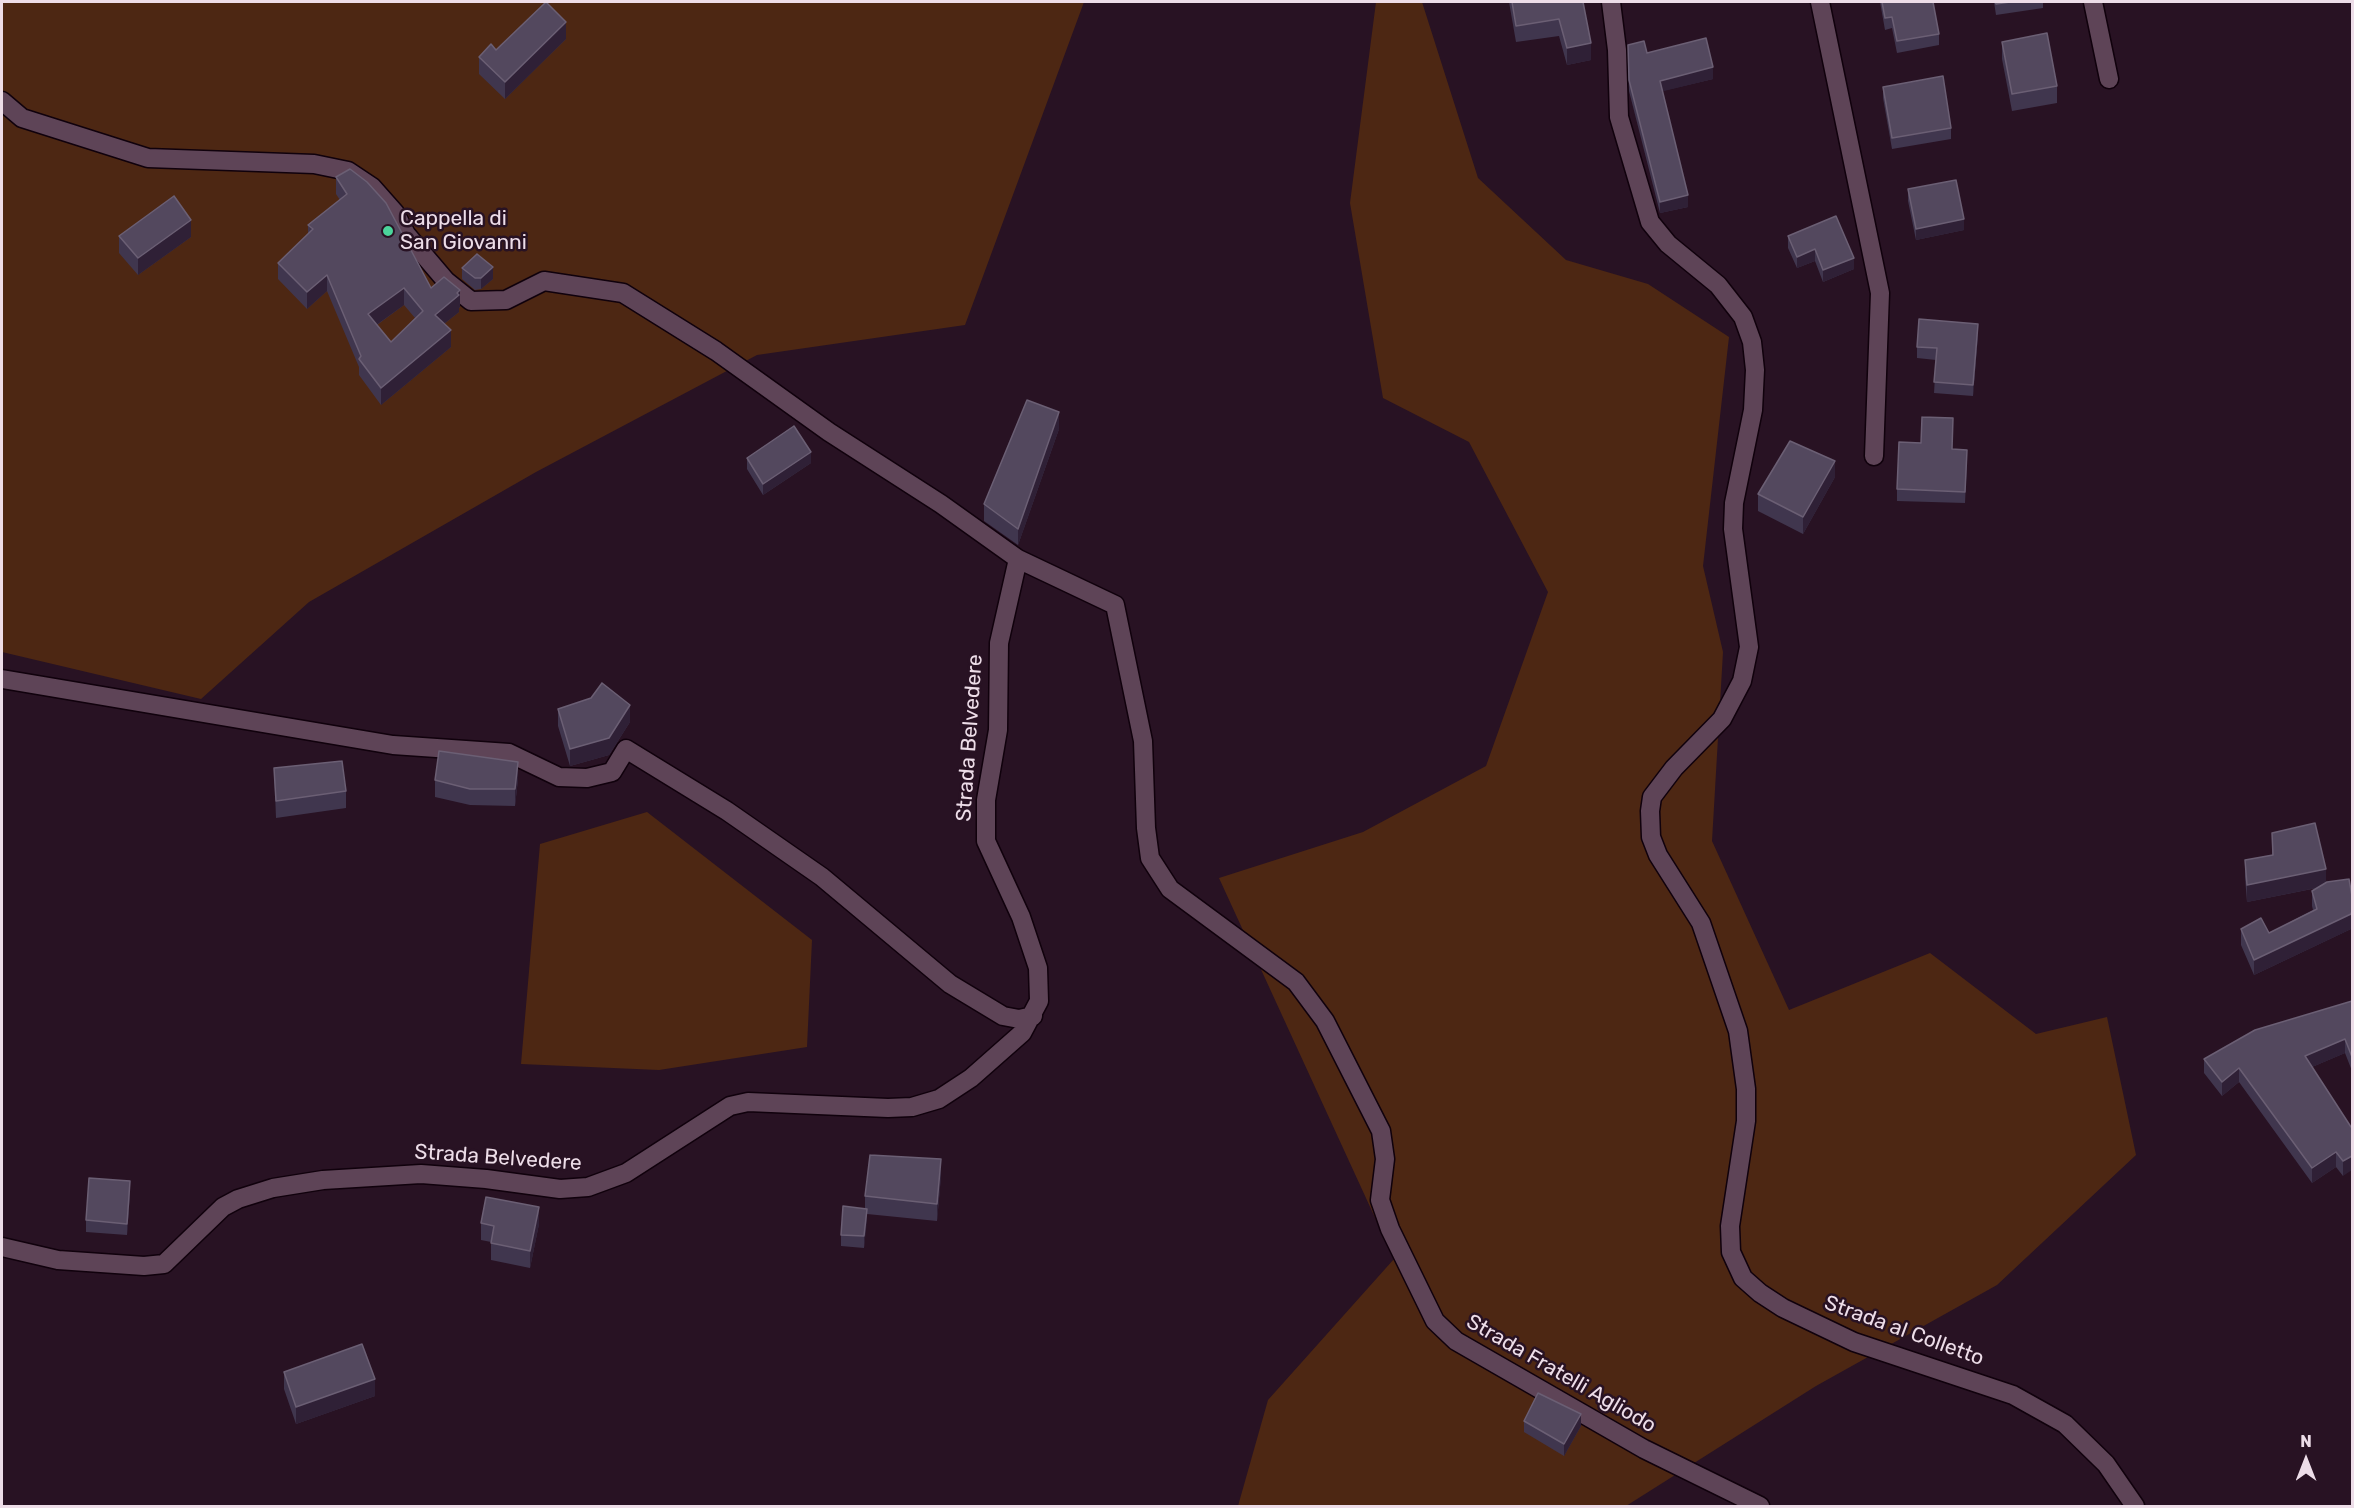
<!DOCTYPE html>
<html>
<head>
<meta charset="utf-8">
<style>
  body { margin:0 }
  #map { position:relative; width:2354px; height:1508px; overflow:hidden; background:#281223; font-family:Rubik,sans-serif }
  canvas { display:block }
  .frame { position:absolute; inset:0; border:3px solid #eddde8; pointer-events:none }
  .north { position:absolute; left:2276px; top:1430px; width:60px; height:60px; -webkit-text-stroke:4px #281223; paint-order:stroke; rotate:0deg; font-size:16px; font-weight:700; line-height:24px; text-align:center; color:#eddde8 }
  .north::after { content:''; display:block; margin:auto; width:21px; height:27px; background:#eddde8; clip-path:polygon(50% 0,100% 100%,50% 72%,0 100%) }
</style>
</head>
<body>
<div id="map">
<canvas width="2354" height="1508"></canvas>
<div class="frame"></div>
<div class="north">N</div>
</div>
<script>
const g = document.querySelector('canvas').getContext('2d');
g.lineJoin = 'round';
function fillPath(path, color) { g.fillStyle = color; g.fill(path, 'evenodd'); }
const toPath = rows => new Path2D(rows.map(r => 'M' + r).join(''));
function strokePath(path, color, width, dash) { g.strokeStyle = color; g.lineWidth = width; g.lineCap = dash ? 'butt' : 'round'; g.setLineDash(dash || []); g.stroke(path); }
function drawText(font, color, halo, rows, align = 'center') {
  g.font = font + ' Rubik,sans-serif'; g.lineWidth = 5; g.setLineDash([]); g.textBaseline = 'middle'; g.strokeStyle = halo; g.fillStyle = color; for (const [text, x, y, turn = 0] of rows) {
    g.save(); g.translate(x, y); g.rotate((+turn || 0) * Math.PI / 180); g.textAlign = isNaN(turn) ? turn : align; if (halo) g.strokeText(text, 0, 0); g.fillText(text, 0, 0); g.restore();
  }
}
fillPath(toPath([
  [2,2,1084,2,965,325,757,355,536,472,309,602,201,699,2,652],
  [1376,2,1422,2,1478,178,1566,260,1648,284,1729,337,1703,566,1723,652,1712,841,1789,1010,1930,953,2036,1034,2107,1017,2136,1155,1997,1285,1816,1386,1626,1506,1238,1506,1268,1400,1394,1259,1219,878,1363,832,1486,766,1548,592,1469,442,1383,398,1350,203],
  [647,812,812,940,807,1047,659,1070,521,1064,540,844]
]), '#4d2713');
const street = toPath([
  [1611,2,1617,50,1619,117,1650,222,1668,244,1718,285,1743,317,1752,342,1755,370,1753,410,1734,503,1733,529,1749,647,1742,681,1722,719,1674,768,1652,797,1650,811,1651,837,1658,855,1701,923,1738,1031,1746,1089,1746,1121,1730,1226,1731,1252,1743,1278,1760,1293,1783,1308,1854,1342,2013,1395,2065,1424,2106,1464,2135,1506],
  [1820,2,1880,293,1874,456],
  [2093,2,2109,79],
  [2,101,22,118,148,158,314,164,348,171,372,187,395,213,406,234,446,281,471,301,506,300,544,281,623,293,716,351,829,432,941,504,1018,559,1115,605,1143,741,1146,828,1150,858,1170,889,1296,982,1325,1021,1381,1131,1385,1159,1380,1200,1390,1229,1435,1321,1456,1341,1644,1449,1760,1506],
  [2,679,393,745,509,753,559,777,587,778,612,772,626,749,727,811,822,877,950,984,1003,1016,1019,1019,1033,1016],
  [2,1247,58,1260,144,1266,164,1264,223,1207,238,1199,273,1188,323,1180,421,1174,486,1179,560,1189,588,1187,626,1173,730,1106,748,1102,888,1108,912,1107,939,1099,971,1078,1022,1033,1039,1001,1038,968,1021,917,986,841,986,800,998,730,999,643,1018,559]
]);
strokePath(street, '#10010c', 21);
strokePath(street, '#5e4457', 18);
fillPath(toPath([
  [1509,2,1583,2,1591,60,1567,65,1559,36,1516,42],
  [1880,2,1933,2,1939,34,1939,45,1897,53,1892,28,1885,30],
  [1994,2,2043,2,2043,8,1996,15],
  [566,39,505,99,479,74,479,57,496,50],
  [2002,42,2057,86,2057,103,2012,111,2002,59],
  [1628,45,1713,79,1662,91,1688,207,1660,213,1629,91],
  [1883,87,1951,128,1951,139,1892,149,1883,98],
  [336,177,431,288,460,307,459,308,459,312,444,324,451,347,381,405,359,375,359,367,327,291,307,309,278,279,278,263,308,234,308,225,340,200,336,194],
  [404,305,415,318,391,342,377,325],
  [1908,189,1964,230,1916,240,1908,201],
  [119,236,191,237,138,275,119,253],
  [1788,236,1854,269,1823,282,1815,261,1797,268,1788,248],
  [462,268,493,279,481,289,475,290,462,279],
  [1978,335,1973,396,1934,393,1936,360,1917,358,1917,347],
  [1059,429,1018,545,984,521,984,504],
  [1953,449,1967,461,1965,503,1897,501,1897,489],
  [747,458,811,463,763,495,747,469],
  [1835,477,1803,534,1758,511,1758,494],
  [558,709,630,722,609,755,570,766,558,726],
  [274,768,346,791,346,808,276,818],
  [518,779,515,806,470,805,435,797,435,780],
  [2272,833,2326,883,2351,929,2254,975,2241,945,2241,929,2269,933,2313,910,2312,906,2312,891,2317,888,2247,902,2245,877,2245,860,2272,855],
  [2352,1001,2352,1071,2345,1053,2312,1067,2351,1127,2343,1176,2336,1167,2312,1183,2239,1082,2222,1096,2204,1073,2204,1059],
  [941,1176,937,1221,867,1214,864,1248,841,1246,841,1235,865,1209,865,1196],
  [130,1193,127,1235,86,1232,86,1220],
  [481,1223,539,1224,530,1268,491,1260,491,1242,481,1240],
  [284,1372,375,1396,296,1424,284,1389],
  [1524,1421,1581,1426,1564,1456,1524,1432]
]), '#40364e');
fillPath(toPath([
  [566,22,566,39,505,99,505,82],
  [1591,43,1591,60,1567,65,1567,48],
  [1713,67,1713,79,1660,92,1660,81],
  [1688,195,1688,207,1660,213,1660,202],
  [1964,219,1964,230,1916,240,1916,229],
  [191,220,191,237,138,275,138,258],
  [1815,249,1815,261,1797,268,1797,257],
  [1854,258,1854,269,1823,282,1823,270],
  [493,267,493,279,481,289,481,278],
  [327,275,327,291,307,309,307,292],
  [404,288,404,305,368,331,368,314],
  [460,290,460,307,459,308,459,312,435,331,435,315],
  [1978,324,1978,335,1973,396,1973,385],
  [451,330,451,347,381,405,381,388],
  [1059,412,1059,429,1018,545,1018,529],
  [811,452,811,463,763,495,763,484],
  [1835,461,1835,477,1803,534,1803,517],
  [630,705,630,722,609,755,570,766,570,749],
  [518,762,518,779,515,806,515,789],
  [2326,869,2326,886,2247,902,2247,885],
  [2352,911,2352,926,2351,929,2254,975,2254,960],
  [2345,1039,2345,1053,2305,1070,2305,1056],
  [2239,1068,2239,1082,2222,1096,2222,1082],
  [2336,1152,2336,1167,2312,1183,2312,1168],
  [2352,1156,2352,1170,2343,1176,2343,1161],
  [941,1159,941,1176,937,1221,937,1204],
  [130,1181,130,1193,127,1235,127,1224],
  [539,1207,539,1224,530,1268,530,1251],
  [867,1209,867,1221,864,1248,864,1236],
  [375,1379,375,1396,296,1424,296,1407],
  [1581,1414,1581,1426,1564,1456,1564,1444]
]), '#2f2036');
const building = toPath([
  [546,2,566,22,505,82,479,57,491,44,496,50,546,2],
  [1512,2,1583,2,1591,43,1567,48,1559,19,1516,26,1512,2],
  [1882,2,1933,2,1939,34,1897,41,1892,17,1885,18,1882,2],
  [1995,2,2010,2,1996,4,1995,2],
  [2047,33,2057,86,2012,94,2002,42,2047,33],
  [1706,38,1713,67,1660,81,1688,195,1660,202,1629,80,1628,45,1644,41,1647,53,1706,38],
  [1943,76,1951,128,1892,138,1883,87,1943,76],
  [350,169,367,182,386,203,431,288,444,277,460,290,457,293,459,295,435,315,451,330,381,388,359,359,361,356,327,275,307,292,278,263,313,229,308,225,347,194,336,177,350,169],
  [404,288,423,311,391,342,368,314,404,288],
  [1956,180,1964,219,1916,229,1908,189,1956,180],
  [174,196,191,220,138,258,119,236,174,196],
  [1836,216,1854,258,1823,270,1815,249,1797,257,1788,236,1836,216],
  [477,254,493,267,481,278,475,278,462,268,477,254],
  [1919,319,1978,324,1973,385,1934,382,1937,348,1917,347,1919,319],
  [1027,400,1059,412,1018,529,984,504,1027,400],
  [1922,417,1953,418,1952,449,1967,450,1965,492,1897,489,1899,442,1921,443,1922,417],
  [794,426,811,452,763,484,747,458,794,426],
  [1790,441,1835,461,1803,517,1758,494,1790,441],
  [602,683,630,705,609,738,570,749,558,709,591,698,602,683],
  [439,751,518,762,515,789,470,789,435,780,439,751],
  [342,761,346,791,276,801,274,768,342,761],
  [2315,823,2326,869,2247,885,2245,860,2273,855,2272,833,2315,823],
  [2349,879,2352,896,2352,911,2351,914,2254,960,2241,929,2261,918,2269,933,2317,909,2312,891,2327,882,2349,879],
  [2352,1001,2352,1057,2345,1039,2305,1056,2351,1127,2352,1126,2352,1156,2343,1161,2336,1152,2312,1168,2239,1068,2222,1082,2204,1059,2255,1030,2352,1001],
  [870,1155,941,1159,937,1204,865,1196,870,1155],
  [89,1178,130,1181,127,1224,86,1220,89,1178],
  [486,1197,539,1207,530,1251,491,1243,494,1226,481,1223,486,1197],
  [843,1206,867,1209,864,1236,841,1235,843,1206],
  [362,1344,375,1379,296,1407,284,1372,362,1344],
  [1538,1393,1581,1414,1564,1444,1524,1421,1538,1393]
]);
fillPath(building, '#53485e');
strokePath(building, '#6b5f74', 1.5);
for (const [x, y, r, color] of [
  [388,231,6,"#4bd49b"]
]) { const dot = new Path2D(); dot.arc(x, y, r, 0, 2 * Math.PI); g.fillStyle = color; g.fill(dot); strokePath(dot, '#281223', 2); }
drawText('21px', '#eddde8', '#281223', [
  ["Cappella di",400,219],
  ["San Giovanni",400,243]
], 'left');
drawText('21px', '#eddde8', '#281223', [
  ["Strada Belvedere",970,738,-86],
  ["Strada Belvedere",498,1158,4],
  ["Strada al Colletto",1904,1331,20],
  ["Strada Fratelli Agliodo",1561,1374,30]
]);
</script>
</body>
</html>
